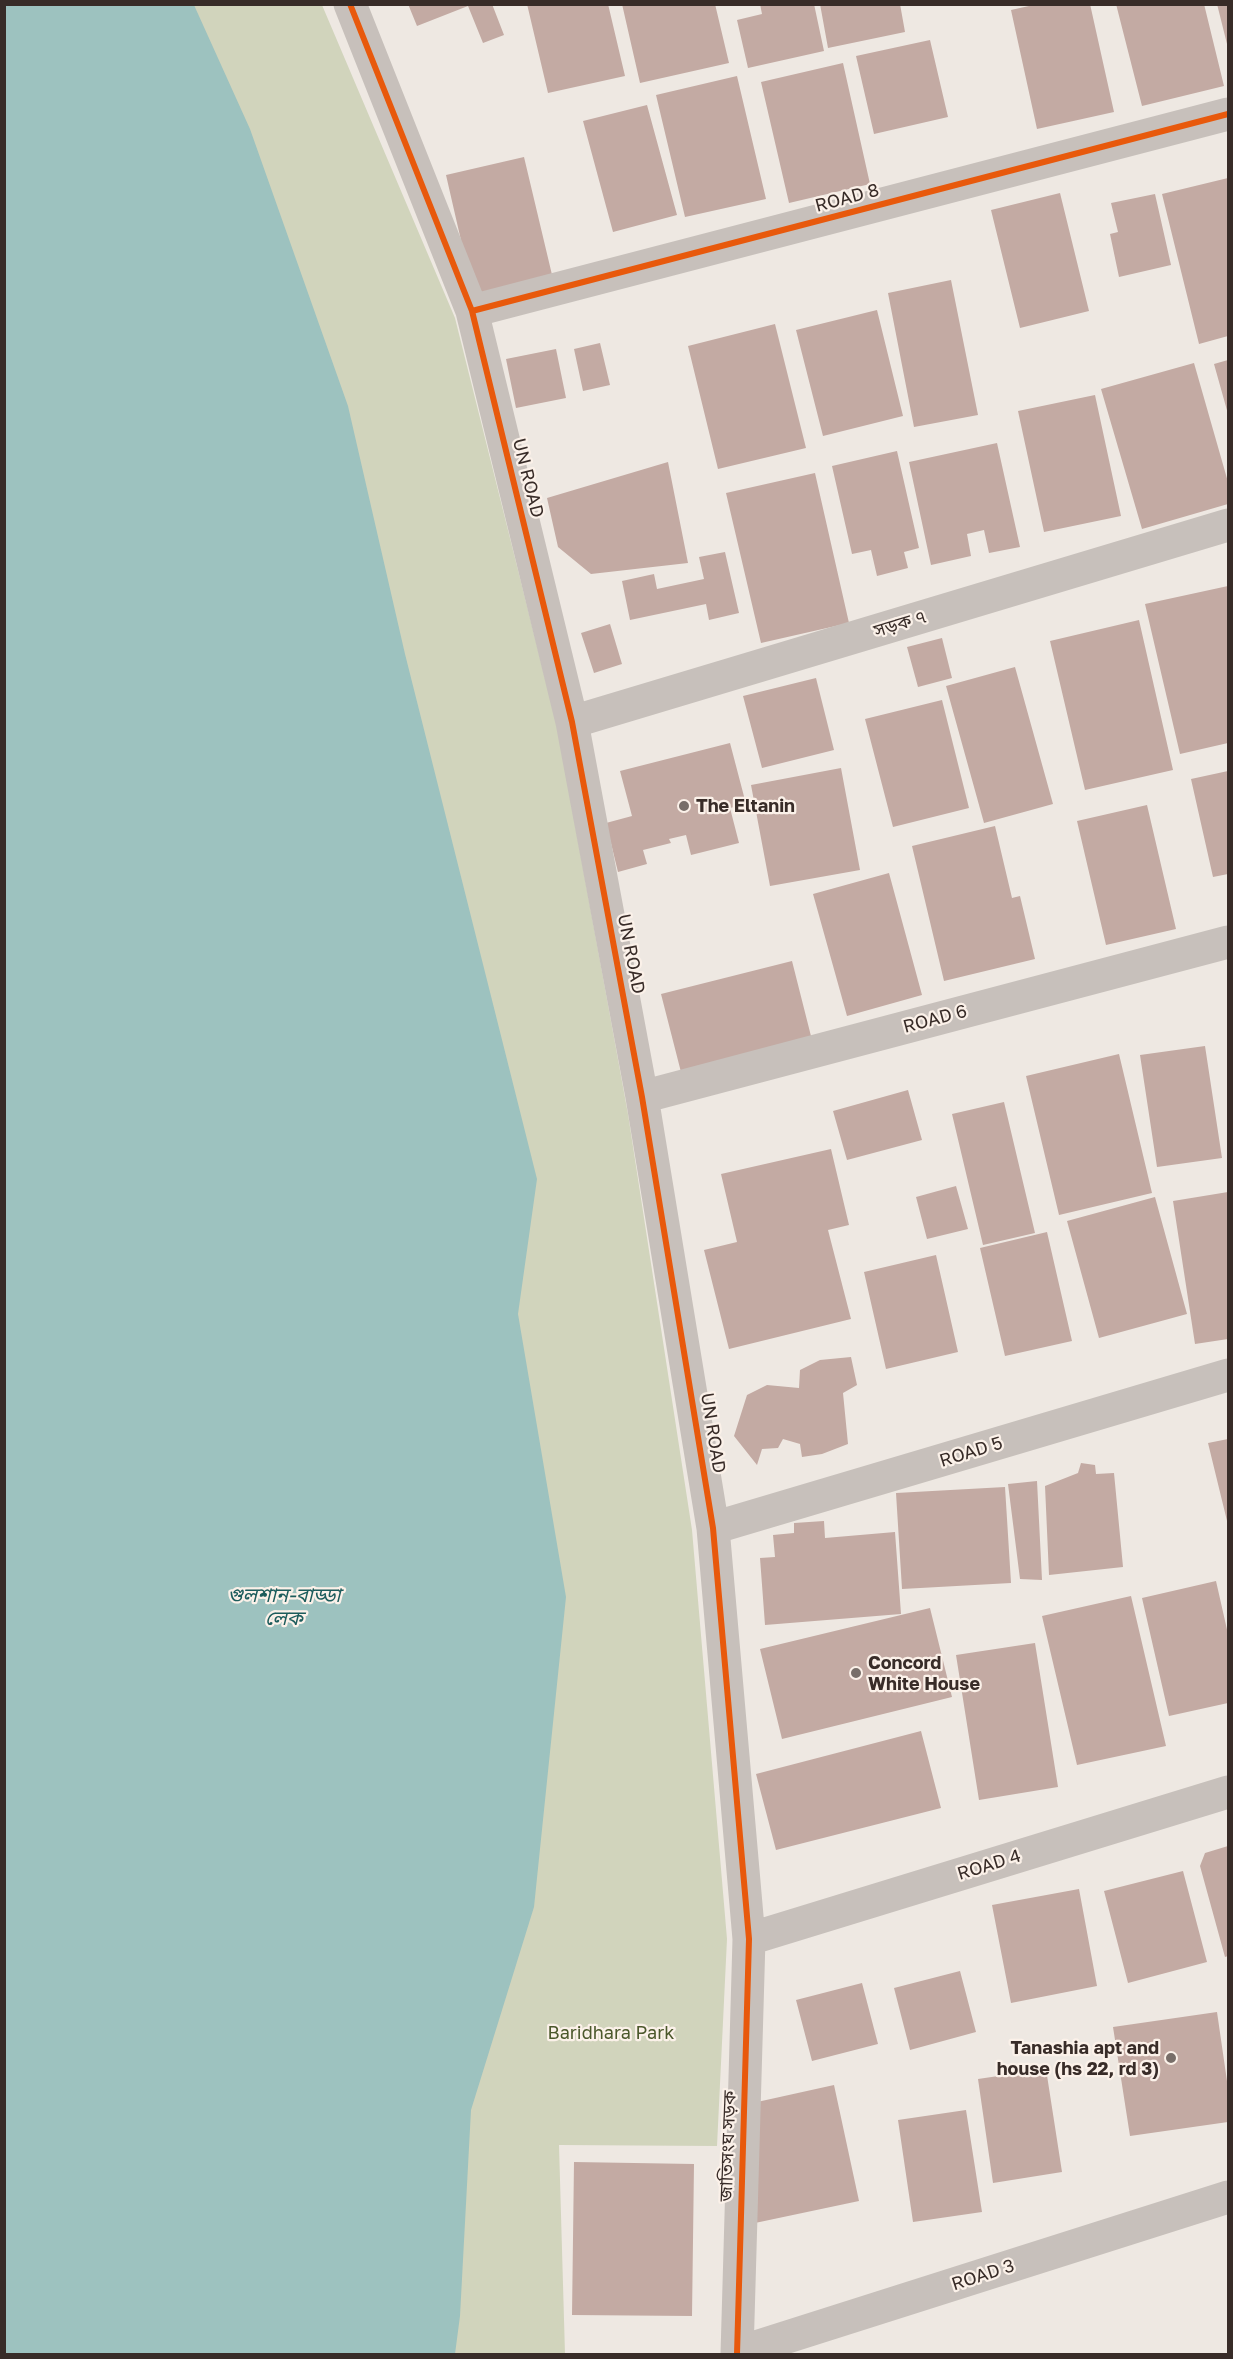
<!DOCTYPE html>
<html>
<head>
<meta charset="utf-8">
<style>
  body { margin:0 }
  #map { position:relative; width:1233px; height:2359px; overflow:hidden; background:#eee8e2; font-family:"Golos Text",sans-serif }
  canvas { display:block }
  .frame { position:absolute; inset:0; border:6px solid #382c28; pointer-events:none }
</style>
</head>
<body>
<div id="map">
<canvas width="1233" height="2359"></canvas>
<div class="frame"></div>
</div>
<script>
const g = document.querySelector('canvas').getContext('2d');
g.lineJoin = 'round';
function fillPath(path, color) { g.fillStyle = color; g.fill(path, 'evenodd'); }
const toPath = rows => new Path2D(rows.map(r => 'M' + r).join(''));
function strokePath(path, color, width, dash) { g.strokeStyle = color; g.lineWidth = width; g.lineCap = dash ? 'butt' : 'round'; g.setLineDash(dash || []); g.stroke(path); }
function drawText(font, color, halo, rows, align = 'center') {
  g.font = font + ' "Golos Text","Noto Sans Bengali",sans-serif'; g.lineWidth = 4.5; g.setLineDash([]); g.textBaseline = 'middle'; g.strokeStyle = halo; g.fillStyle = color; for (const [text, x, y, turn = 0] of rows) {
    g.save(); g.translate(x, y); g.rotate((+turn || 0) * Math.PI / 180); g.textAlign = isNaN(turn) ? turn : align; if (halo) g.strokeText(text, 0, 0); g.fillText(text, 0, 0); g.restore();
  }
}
fillPath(toPath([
  [182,5,322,5,455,318,557,726,628,1114,692,1530,727,1939,717,2146,559,2145,565,2354,450,2354]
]), '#d1d4bc');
fillPath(toPath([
  [5,4,194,5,250,129,348,406,405,654,537,1179,518,1314,566,1597,534,1907,471,2110,460,2316,455,2354,5,2354]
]), '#9dc2bf');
fillPath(toPath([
  [408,4,492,4,504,35,483,43,468,6,417,26],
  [527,4,608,4,625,76,548,93],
  [622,4,715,4,729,63,640,83],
  [760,4,814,4,824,51,748,68,737,20,762,14],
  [820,4,900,4,905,32,828,48],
  [1038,4,1090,4,1114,112,1037,129,1011,10],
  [1116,4,1204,4,1224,86,1142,106],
  [1217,4,1228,4,1228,48],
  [930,40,948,117,874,134,856,56],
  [843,63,870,184,789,203,761,82],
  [737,76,766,199,685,217,656,95],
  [647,105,677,215,613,232,583,121],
  [524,157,553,279,474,297,446,175],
  [1228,178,1228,336,1199,344,1162,194],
  [1060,193,1089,311,1020,328,991,210],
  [1155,194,1171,265,1119,277,1110,234,1118,232,1111,203],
  [951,280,978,415,914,427,888,293],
  [877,310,903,416,823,436,796,330],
  [775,324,806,448,718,469,688,346],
  [600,343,610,385,583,391,574,349],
  [556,349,566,398,516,408,506,359],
  [1228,360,1228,414,1214,364],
  [1194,363,1228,482,1228,504,1142,529,1101,389],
  [1095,395,1121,516,1044,532,1018,411],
  [997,443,1020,547,989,553,984,530,967,534,971,556,931,565,909,462],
  [897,451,919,548,904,552,908,568,877,576,871,550,852,554,832,466],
  [668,462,688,563,591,574,558,547,547,498],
  [815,473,849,623,761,643,726,493],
  [725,552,739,613,709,620,706,604,630,620,622,581,654,574,657,589,704,579,699,557],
  [1228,586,1228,743,1180,754,1145,604],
  [1139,620,1173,770,1085,790,1050,641],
  [610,624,622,664,594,673,581,633],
  [942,638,952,678,918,687,907,647],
  [1015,667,1053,804,984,823,946,686],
  [816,678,834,750,762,768,743,696],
  [942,700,969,808,893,827,865,719],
  [730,743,746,804,730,808,739,843,691,855,686,835,669,839,671,843,643,850,647,864,618,872,606,823,632,816,620,771],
  [841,768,860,870,770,886,751,785],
  [1228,771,1228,874,1213,877,1191,779],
  [1147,805,1176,929,1106,945,1077,821],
  [995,826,1012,898,1020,896,1035,959,944,981,912,846],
  [889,873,922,995,847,1016,813,894],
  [792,961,813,1044,682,1076,661,994],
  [1205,1046,1222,1158,1157,1167,1140,1055],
  [1119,1054,1152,1193,1059,1215,1026,1076],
  [908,1090,922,1140,847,1160,833,1111],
  [1004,1102,1035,1233,983,1245,952,1114],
  [831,1149,849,1225,828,1230,851,1319,729,1349,704,1250,737,1242,721,1174],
  [956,1186,968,1229,927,1239,916,1197],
  [1228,1192,1228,1339,1195,1344,1173,1201],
  [1155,1197,1187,1314,1099,1338,1067,1221],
  [1047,1232,1072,1341,1005,1356,980,1248],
  [936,1255,958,1352,886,1369,864,1272],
  [851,1357,857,1385,843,1393,848,1444,822,1454,802,1457,800,1444,783,1439,778,1448,762,1449,757,1465,734,1436,747,1395,767,1385,799,1388,800,1370,820,1360],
  [1228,1439,1228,1525,1208,1443],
  [1081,1463,1095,1465,1096,1474,1114,1473,1123,1567,1049,1575,1045,1486,1078,1473],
  [1037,1481,1042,1580,1020,1579,1008,1484],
  [1005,1487,1011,1583,902,1589,896,1493],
  [824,1521,825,1538,895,1532,901,1614,765,1625,760,1558,775,1557,773,1535,794,1533,794,1523],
  [1216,1581,1228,1634,1228,1703,1169,1716,1142,1598],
  [1131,1596,1166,1746,1077,1765,1042,1616],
  [930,1608,952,1697,782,1739,760,1649],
  [1035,1643,1058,1787,979,1800,956,1655],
  [921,1731,941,1808,776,1850,756,1774],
  [1228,1846,1228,1956,1225,1957,1200,1866,1205,1853],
  [1183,1871,1207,1962,1128,1983,1104,1891],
  [1079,1889,1097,1986,1011,2003,992,1905],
  [960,1971,976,2032,910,2050,894,1988],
  [862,1983,878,2044,812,2061,796,2000],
  [1217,2012,1228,2088,1228,2122,1130,2136,1113,2027],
  [1046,2069,1062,2172,993,2183,978,2079],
  [834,2085,859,2201,755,2223,730,2108],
  [966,2110,982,2212,913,2222,898,2120],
  [574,2162,694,2164,692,2316,572,2315]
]), '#c3aaa3');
strokePath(toPath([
  [350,4,472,311,572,722,642,1097,713,1528,749,1939,737,2354],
  [472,311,1228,114],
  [572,722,1228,525],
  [642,1097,1228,942],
  [713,1528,1228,1375],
  [749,1939,1228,1792],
  [737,2353,1228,2197]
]), '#c7c0bb', 33);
strokePath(toPath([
  [350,4,472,311,572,722,642,1097,713,1528,749,1939,737,2354],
  [472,311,1228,114]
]), '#e8590c', 6);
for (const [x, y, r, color] of [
  [684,806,6,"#786e69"],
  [856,1673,6,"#786e69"],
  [1171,2058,6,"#786e69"]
]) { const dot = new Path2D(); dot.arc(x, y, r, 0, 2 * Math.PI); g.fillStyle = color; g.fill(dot); strokePath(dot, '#fbf1e9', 2); }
drawText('18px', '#382c28', '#fbf1e9', [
  ["ROAD 8",847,198,-15],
  ["UN ROAD",528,478,76],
  ["সড়ক ৭",900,624,-17],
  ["UN ROAD",631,954,79],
  ["ROAD 6",935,1019,-15],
  ["UN ROAD",713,1433,81],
  ["ROAD 5",971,1452,-17],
  ["ROAD 4",989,1865,-17],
  ["জাতিসংঘ সড়ক",728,2146,-88],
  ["ROAD 3",983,2275,-18]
]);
drawText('bold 18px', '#382c28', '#fbf1e9', [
  ["The Eltanin",696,806],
  ["Concord",868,1663],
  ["White House",868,1684],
  ["Tanashia apt and",1159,2048,"right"],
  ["house (hs 22, rd 3)",1159,2069,"right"]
], 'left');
drawText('18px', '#4b582b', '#fbf1e9', [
  ["Baridhara Park",611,2033]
]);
drawText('italic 20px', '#1c5c5c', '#fbf1e9', [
  ["গুলশান-বাড্ডা",284,1596],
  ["লেক",284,1619]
]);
</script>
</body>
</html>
